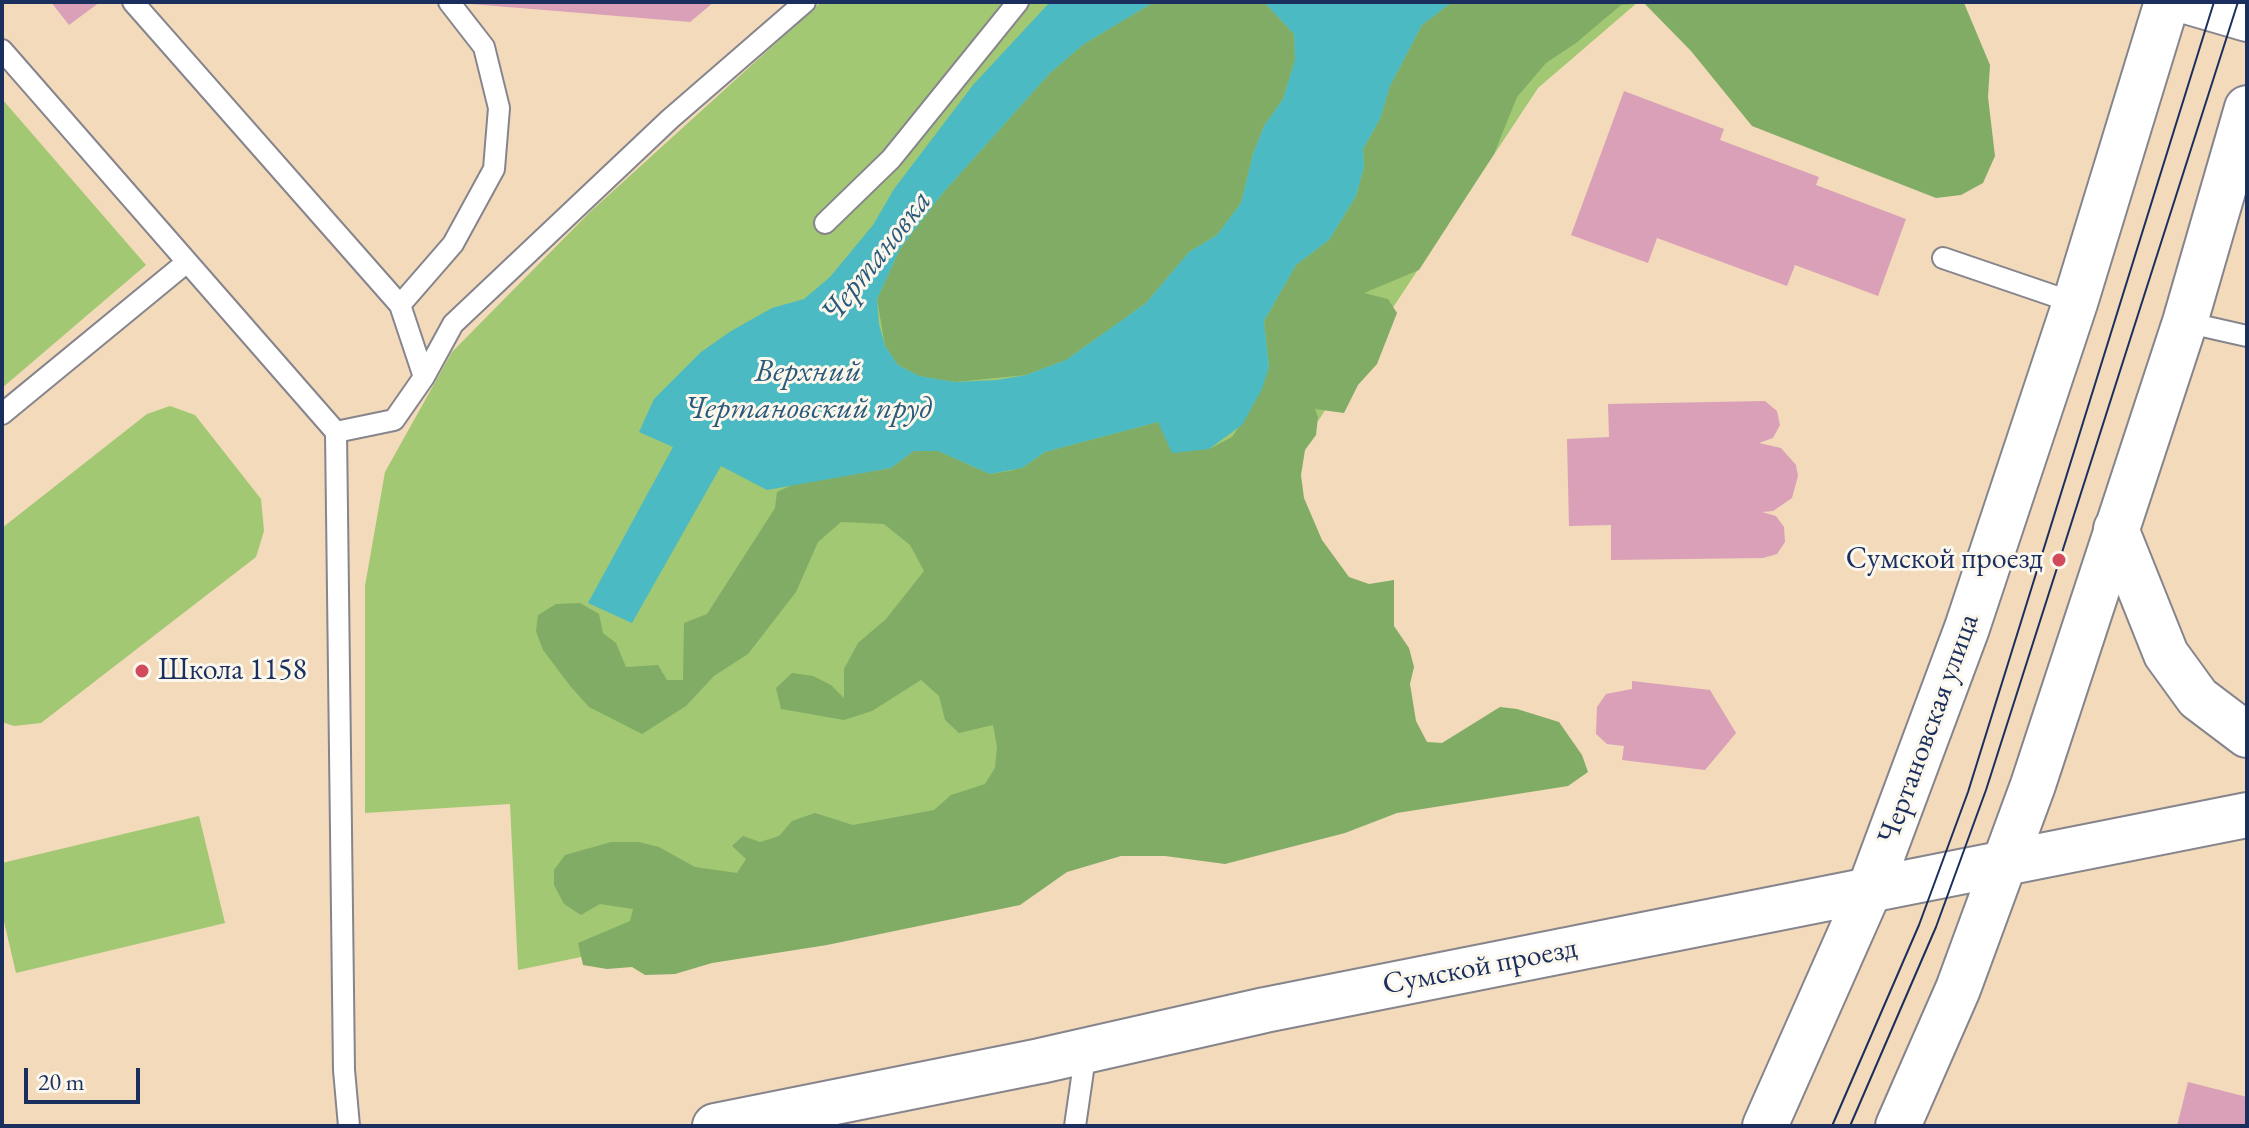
<!DOCTYPE html>
<html>
<head>
<meta charset="utf-8">
<style>
  body { margin:0 }
  #map { position:relative; width:2249px; height:1128px; overflow:hidden; background:#f2daba; font-family:"EB Garamond",serif }
  canvas { display:block }
  .frame { position:absolute; inset:0; border:4px solid #1b2f5e; pointer-events:none }
  .scale { position:absolute; left:24px; top:1068px; width:116px; height:36px; box-sizing:border-box; border:4px solid #1b2f5e; border-top:0; padding-left:10px; font-size:24px; line-height:28px; white-space:nowrap; color:#1b2f5e; -webkit-text-stroke:6px #fbf7ec; paint-order:stroke }
</style>
</head>
<body>
<div id="map">
<canvas width="2249" height="1128"></canvas>
<div class="frame"></div>
<div class="scale">20 m</div>
</div>
<script>
const g = document.querySelector('canvas').getContext('2d');
g.lineJoin = 'round';
function fillPath(path, color) { g.fillStyle = color; g.fill(path, 'evenodd'); }
const toPath = rows => new Path2D(rows.map(r => 'M' + r).join(''));
function strokePath(path, color, width, dash) { g.strokeStyle = color; g.lineWidth = width; g.lineCap = dash ? 'butt' : 'round'; g.setLineDash(dash || []); g.stroke(path); }
function drawText(font, color, halo, rows, align = 'center') {
  g.font = font + ' "EB Garamond",serif'; g.lineWidth = 6; g.setLineDash([]); g.textBaseline = 'middle'; g.strokeStyle = halo; g.fillStyle = color; for (const [text, x, y, turn = 0] of rows) {
    g.save(); g.translate(x, y); g.rotate((+turn || 0) * Math.PI / 180); g.textAlign = isNaN(turn) ? turn : align; if (halo) g.strokeText(text, 0, 0); g.fillText(text, 0, 0); g.restore();
  }
}
fillPath(toPath([
  [821,2,1638,2,1538,88,1285,471,1352,798,518,970,510,804,365,813,365,586,385,472,452,352,590,212],
  [2,99,146,265,2,388],
  [170,406,195,415,261,499,264,531,256,557,41,723,14,726,2,722,2,528,147,414],
  [199,816,225,923,16,973,2,913,2,863]
]), '#a2c873');
fillPath(toPath([
  [1154,2,1264,2,1294,34,1295,60,1283,99,1264,126,1253,154,1241,203,1217,235,1189,252,1146,303,1066,360,1026,375,955,382,919,376,898,365,885,346,877,299,900,249,942,194,1050,73,1084,44],
  [1452,2,1960,2,1964,3,1990,65,1988,97,1995,156,1983,183,1961,195,1936,198,1752,126,1691,51,1644,3,1621,5,1576,43,1546,63,1517,97,1494,154,1419,270,1364,293,1388,299,1397,313,1377,364,1358,385,1344,413,1315,409,1318,417,1316,435,1305,450,1301,475,1304,498,1322,540,1349,577,1369,584,1394,580,1394,626,1409,648,1414,667,1410,684,1416,721,1427,742,1442,743,1500,707,1517,709,1559,722,1582,755,1588,772,1568,786,1397,813,1345,833,1225,864,1165,856,1121,856,1067,872,1020,905,827,945,712,963,675,974,645,975,632,967,607,969,583,965,578,943,630,921,633,909,600,904,581,915,564,904,554,885,554,870,565,855,611,842,639,842,659,847,695,867,737,873,746,859,732,846,743,836,760,842,779,836,792,821,815,813,853,825,934,810,951,795,985,784,995,768,997,747,993,725,959,733,945,720,939,696,921,680,872,711,844,720,781,709,776,688,792,673,813,676,831,685,844,698,844,669,858,643,886,619,924,571,910,545,884,524,841,522,818,542,796,592,748,654,714,676,686,706,642,734,589,707,571,687,543,650,536,631,538,615,556,604,580,603,599,614,603,633,616,643,626,667,658,665,667,680,683,680,684,623,707,614,775,508,777,492,792,485,891,468,914,451,938,451,990,474,1009,471,1022,468,1045,452,1158,422,1209,449,1232,437,1254,404,1269,367,1264,321,1296,265,1329,240,1356,196,1364,167,1363,149,1380,119,1390,86,1422,25]
]), '#81ac65');
fillPath(toPath([
  [1050,2,1154,2,1084,44,1050,73,942,194,900,249,877,299,879,324,885,346,898,365,919,376,955,382,997,380,1026,375,1066,360,1146,303,1189,252,1217,235,1241,203,1253,154,1264,126,1283,99,1295,60,1294,34,1264,2,1452,2,1422,25,1390,86,1380,119,1363,149,1364,167,1356,196,1329,240,1296,265,1264,321,1269,367,1262,389,1242,425,1209,449,1172,453,1158,422,1045,452,1022,468,990,474,938,451,914,451,891,468,767,490,721,466,632,623,588,603,673,447,639,432,654,399,701,352,731,331,772,308,804,299,830,277,873,225,894,189,973,85]
]), '#4cbac3');
fillPath(toPath([
  [51,2,100,2,69,25],
  [447,2,714,2,690,22],
  [1624,91,1724,129,1720,140,1819,177,1816,185,1906,219,1878,296,1795,265,1787,286,1657,238,1648,263,1571,235],
  [1765,401,1777,411,1780,425,1773,438,1759,443,1781,448,1796,465,1798,476,1792,498,1773,511,1762,512,1776,516,1784,527,1785,542,1777,554,1763,558,1611,560,1611,525,1569,526,1567,439,1609,437,1608,404],
  [1632,681,1710,690,1736,733,1705,770,1622,760,1624,746,1607,744,1596,734,1597,707,1606,694,1632,689],
  [2188,1082,2247,1097,2247,1126,2177,1126]
]), '#d9a0b7');
const service = toPath([
  [133,2,400,305],
  [2,50,336,432,344,1070,349,1126],
  [825,223,891,159,1018,2],
  [1943,258,2075,303],
  [2185,322,2247,336],
  [424,377,453,324,670,119,805,2],
  [2,414,187,262],
  [336,432,394,420,424,377,400,305,453,244,494,169,499,108,484,47,449,2],
  [1075,1126,1086,1050]
]);
const minor = toPath([
  [2182,2,2247,21]
]);
const tertiary = toPath([
  [2116,529,2166,654,2198,698,2247,735],
  [715,1126,1040,1061,1265,1010,2247,815]
]);
const secondary = toPath([
  [1765,1126,1869,891,1967,628,2075,303,2167,2],
  [1898,1126,1958,989,2033,785,2185,322,2247,108]
]);
strokePath(service, '#86848c', 24);
strokePath(minor, '#86848c', 44);
strokePath(tertiary, '#86848c', 48);
strokePath(secondary, '#86848c', 48);
strokePath(service, '#fff', 20);
strokePath(minor, '#fff', 40);
strokePath(tertiary, '#fff', 44);
strokePath(secondary, '#fff', 44);
strokePath(toPath([
  [1832,1126,1919,925,1968,792,2214,2],
  [1850,1126,1936,927,1986,790,2238,2]
]), '#1b2f5e', 2);
for (const [x, y, r, color] of [
  [2059,560,8,"#d1495b"],
  [142,671,8,"#d1495b"]
]) { const dot = new Path2D(); dot.arc(x, y, r, 0, 2 * Math.PI); g.fillStyle = color; g.fill(dot); strokePath(dot, '#fbf7ec', 3); }
drawText('30px', '#1b2f5e', '#fbf7ec', [
  ["Сумской проезд",2043,560],
  ["Школа 1158",158,671,"left"]
], 'right');
drawText('30px', '#1b2f5e', '#fbf7ec', [
  ["Чертановская улица",1929,729,-70],
  ["Сумской проезд",1480,967,-11]
]);
drawText('italic 32px', '#2a597c', '#fbf7ec', [
  ["Чертановка",877,257,-52],
  ["Верхний",808,372],
  ["Чертановский пруд",808,409]
]);
</script>
</body>
</html>
